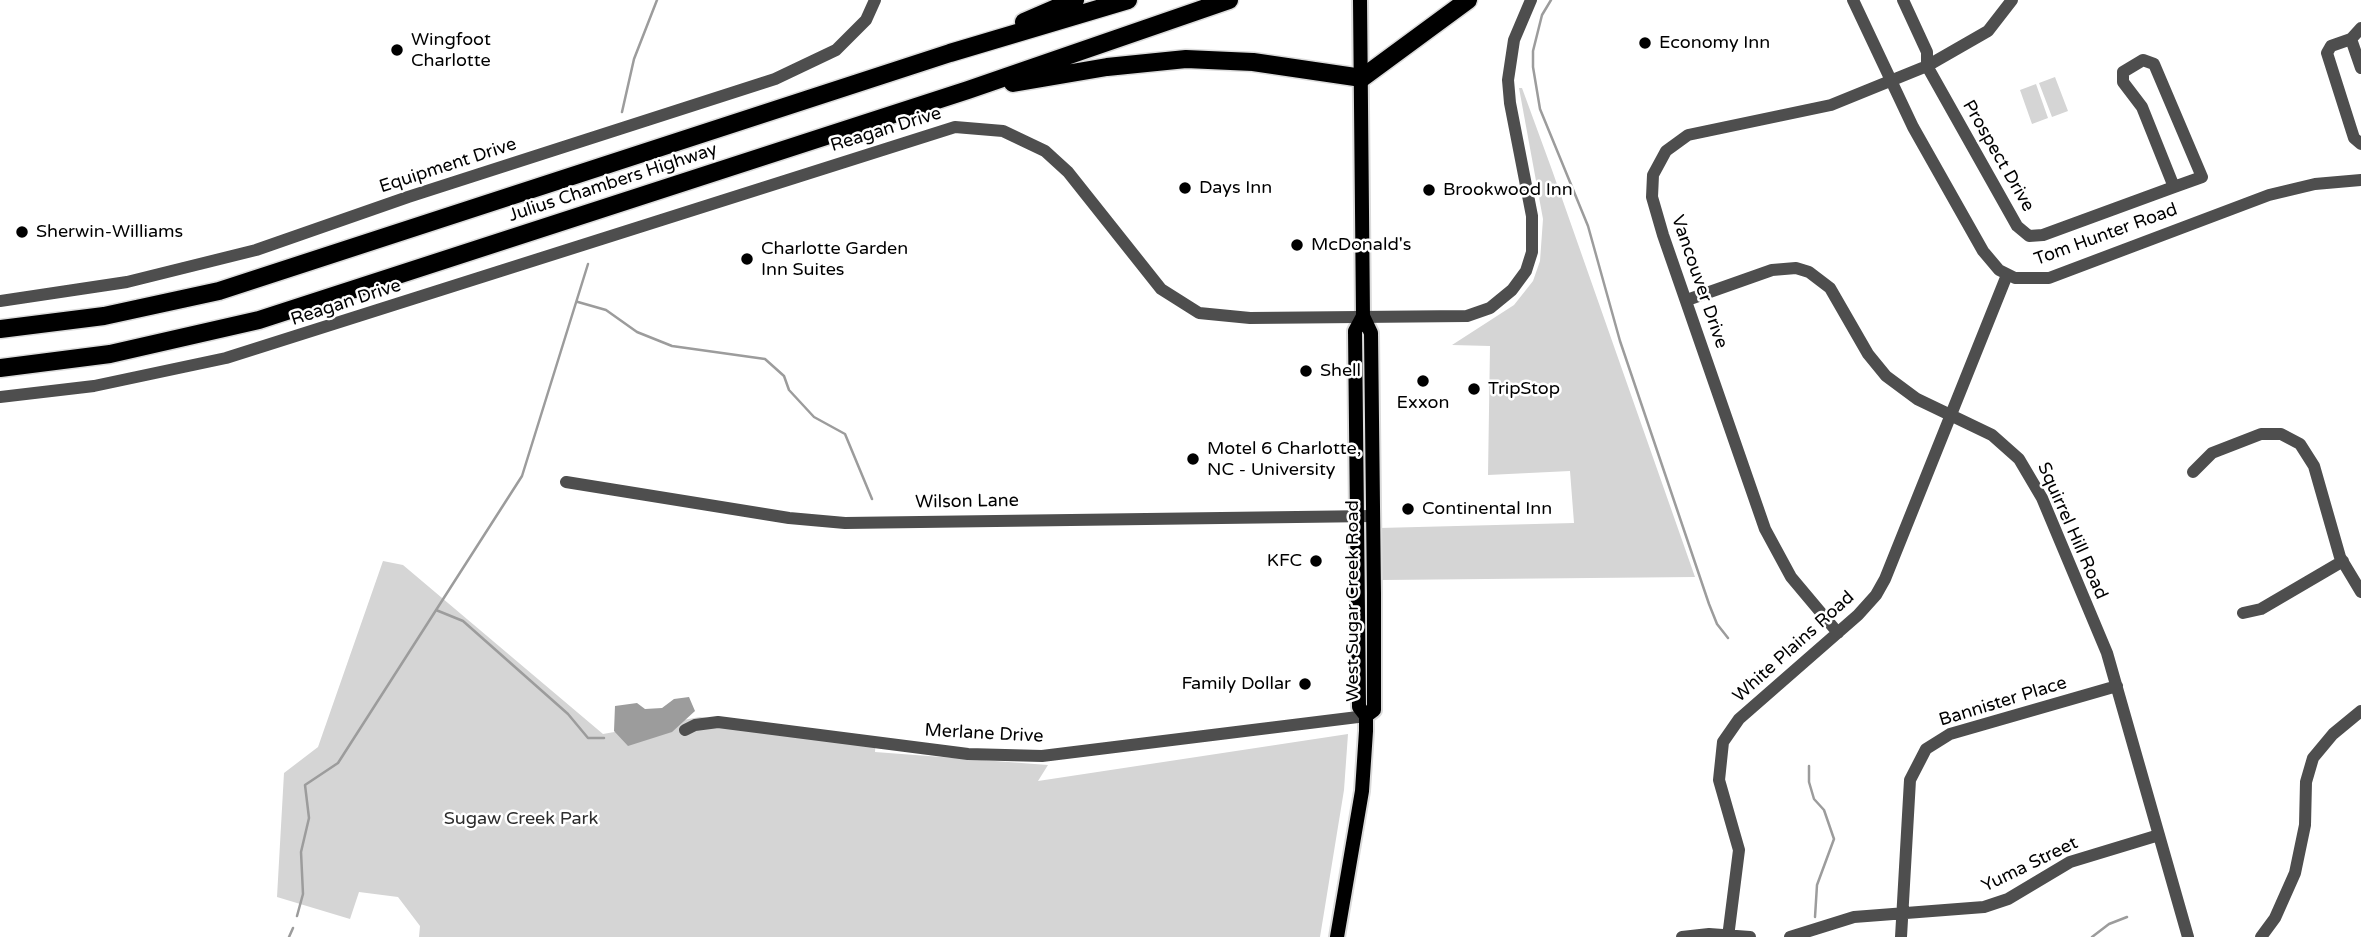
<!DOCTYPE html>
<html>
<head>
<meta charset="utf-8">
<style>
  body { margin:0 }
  canvas { display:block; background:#fff }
</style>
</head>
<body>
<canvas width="2361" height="937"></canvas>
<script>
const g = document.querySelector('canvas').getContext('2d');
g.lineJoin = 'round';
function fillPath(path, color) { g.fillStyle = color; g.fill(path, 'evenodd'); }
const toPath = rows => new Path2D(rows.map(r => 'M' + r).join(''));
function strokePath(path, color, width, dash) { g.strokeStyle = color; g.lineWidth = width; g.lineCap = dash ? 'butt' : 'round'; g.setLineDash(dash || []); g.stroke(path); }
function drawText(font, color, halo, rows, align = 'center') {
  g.font = font + ' "Varela Round",sans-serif'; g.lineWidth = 5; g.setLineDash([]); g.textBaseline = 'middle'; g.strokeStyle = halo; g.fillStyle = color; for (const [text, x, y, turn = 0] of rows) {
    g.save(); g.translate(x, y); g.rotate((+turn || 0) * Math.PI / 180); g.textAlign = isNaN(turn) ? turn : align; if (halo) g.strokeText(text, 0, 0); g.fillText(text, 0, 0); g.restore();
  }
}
fillPath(toPath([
  [2055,77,2068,111,2052,117,2039,83],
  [2036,84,2048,118,2032,124,2020,90],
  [1519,88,1522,88,1552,170,1695,577,1382,580,1379,528,1574,523,1570,471,1488,475,1490,346,1452,345,1514,305,1533,281,1540,261,1543,219],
  [383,561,403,565,603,734,700,717,876,737,875,752,1048,765,1038,781,1348,734,1344,790,1320,937,419,937,420,926,398,897,359,892,350,919,277,897,284,773,318,747]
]), '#d5d5d5');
fillPath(toPath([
  [689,697,695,711,672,732,628,746,614,731,615,706,637,703,645,709,662,708,674,699]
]), '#9c9c9c');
strokePath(toPath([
  [1551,0,1542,15,1533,51,1533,67,1540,109,1588,226,1620,341,1709,604,1717,624,1728,638],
  [622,112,634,59,657,0],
  [578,302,606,310,637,332,672,346,765,359,784,376,789,390,814,417,845,434,872,499],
  [436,610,463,621,568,714,588,738,604,738],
  [1809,766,1809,782,1814,799,1824,810,1834,839,1817,885,1815,917],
  [297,916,303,894,301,852,309,818,305,785,338,763,522,476,588,264],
  [289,937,293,928],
  [2092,937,2109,924,2127,917]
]), '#9c9c9c', 2.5);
const major = toPath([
  [1360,0,1363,316,1371,333,1374,593,1374,710,1366,716],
  [1337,937,1362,791,1366,731,1366,716,1359,707,1355,331,1363,316]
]);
const highway = toPath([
  [1024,22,1075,0],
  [1013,83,1107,67,1186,59,1253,62,1362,78,1468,0],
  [0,329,104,316,219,291,950,53,1128,0],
  [0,368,110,354,259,320,968,90,1229,0]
]);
strokePath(major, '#dbdbdb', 18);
strokePath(highway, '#dbdbdb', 21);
strokePath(toPath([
  [1853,0,1913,127,1983,251,1999,270,2015,278,2049,278,2269,195,2315,184,2361,180],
  [1903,0,1927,52,1927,66,2017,226,2029,236,2043,235,2174,187,2202,177,2154,64,2143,60,2123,72,2123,82,2142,107,2174,187],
  [2361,28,2351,39,2331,46,2327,53,2354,138,2361,144],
  [2351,39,2361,68],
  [1687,300,1772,270,1796,268,1809,272,1830,288,1868,354,1886,376,1917,399,1992,435,2019,459,2042,498,2107,653,2188,937],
  [0,301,127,282,256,250,408,197,775,79,836,50,866,20,875,0],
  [0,397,94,386,226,358,955,127,1003,131,1045,151,1068,172,1161,289,1199,313,1250,318,1467,316,1490,308,1512,290,1526,271,1532,252,1532,216,1510,103,1508,80,1514,40,1531,0],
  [2193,472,2212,453,2261,434,2281,434,2300,444,2314,466,2340,557,2361,592],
  [566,482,789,518,845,523,1372,516],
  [2243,613,2261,609,2343,561],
  [1838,633,1791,577,1765,529,1663,235,1652,197,1653,175,1666,151,1688,135,1831,105,1927,66,1988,31,2012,0],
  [685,730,695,725,718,722,968,754,1042,756,1366,716],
  [1682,937,1709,934,1750,937],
  [1728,937,1739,850,1719,780,1723,742,1739,719,1858,615,1876,595,1885,579,2007,275],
  [1790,937,1854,917,1984,907,2008,899,2070,862,2159,835],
  [1901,937,1910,780,1926,749,1950,734,2117,686],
  [2261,937,2275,918,2295,873,2305,825,2306,782,2313,758,2333,734,2361,711]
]), '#4e4e4e', 12);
strokePath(major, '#000', 14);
strokePath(highway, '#000', 18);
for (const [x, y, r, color] of [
  [1645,43,7,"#000"],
  [397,50,7,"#000"],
  [1185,188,7,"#000"],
  [1429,190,7,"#000"],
  [22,232,7,"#000"],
  [1297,245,7,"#000"],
  [747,259,7,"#000"],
  [1306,371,7,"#000"],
  [1423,381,7,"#000"],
  [1474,389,7,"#000"],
  [1193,459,7,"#000"],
  [1408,509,7,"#000"],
  [1316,561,7,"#000"],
  [1305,684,7,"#000"]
]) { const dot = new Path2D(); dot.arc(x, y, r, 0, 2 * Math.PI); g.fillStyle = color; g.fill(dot); strokePath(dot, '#fff', 2.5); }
drawText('18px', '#000', '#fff', [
  ["Wingfoot",411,40],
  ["Charlotte",411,61],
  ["Economy Inn",1659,43],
  ["Days Inn",1199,188],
  ["Brookwood Inn",1443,190],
  ["Sherwin-Williams",36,232],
  ["McDonald's",1311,245],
  ["Charlotte Garden",761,249],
  ["Inn Suites",761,270],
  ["Shell",1320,371],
  ["TripStop",1488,389],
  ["Exxon",1423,403,"center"],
  ["Motel 6 Charlotte,",1207,449],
  ["NC - University",1207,470],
  ["Continental Inn",1422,509],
  ["KFC",1302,561,"right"],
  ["Family Dollar",1291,684,"right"]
], 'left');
drawText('18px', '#000', '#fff', [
  ["Reagan Drive",886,130,-17],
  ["Prospect Drive",1998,156,60],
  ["Equipment Drive",448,166,-18],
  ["Julius Chambers Highway",613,183,-18],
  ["Tom Hunter Road",2106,235,-20],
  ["Vancouver Drive",1699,282,71],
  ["Reagan Drive",346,303,-18],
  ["Wilson Lane",967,502,-1],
  ["Squirrel Hill Road",2072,531,66],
  ["West Sugar Creek Road",1353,601,-90],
  ["White Plains Road",1794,647,-42],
  ["Bannister Place",2003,702,-17],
  ["Merlane Drive",984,734,3],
  ["Yuma Street",2030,865,-26]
]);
drawText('18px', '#2c2c2c', '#fff', [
  ["Sugaw Creek Park",521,819]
]);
</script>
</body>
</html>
